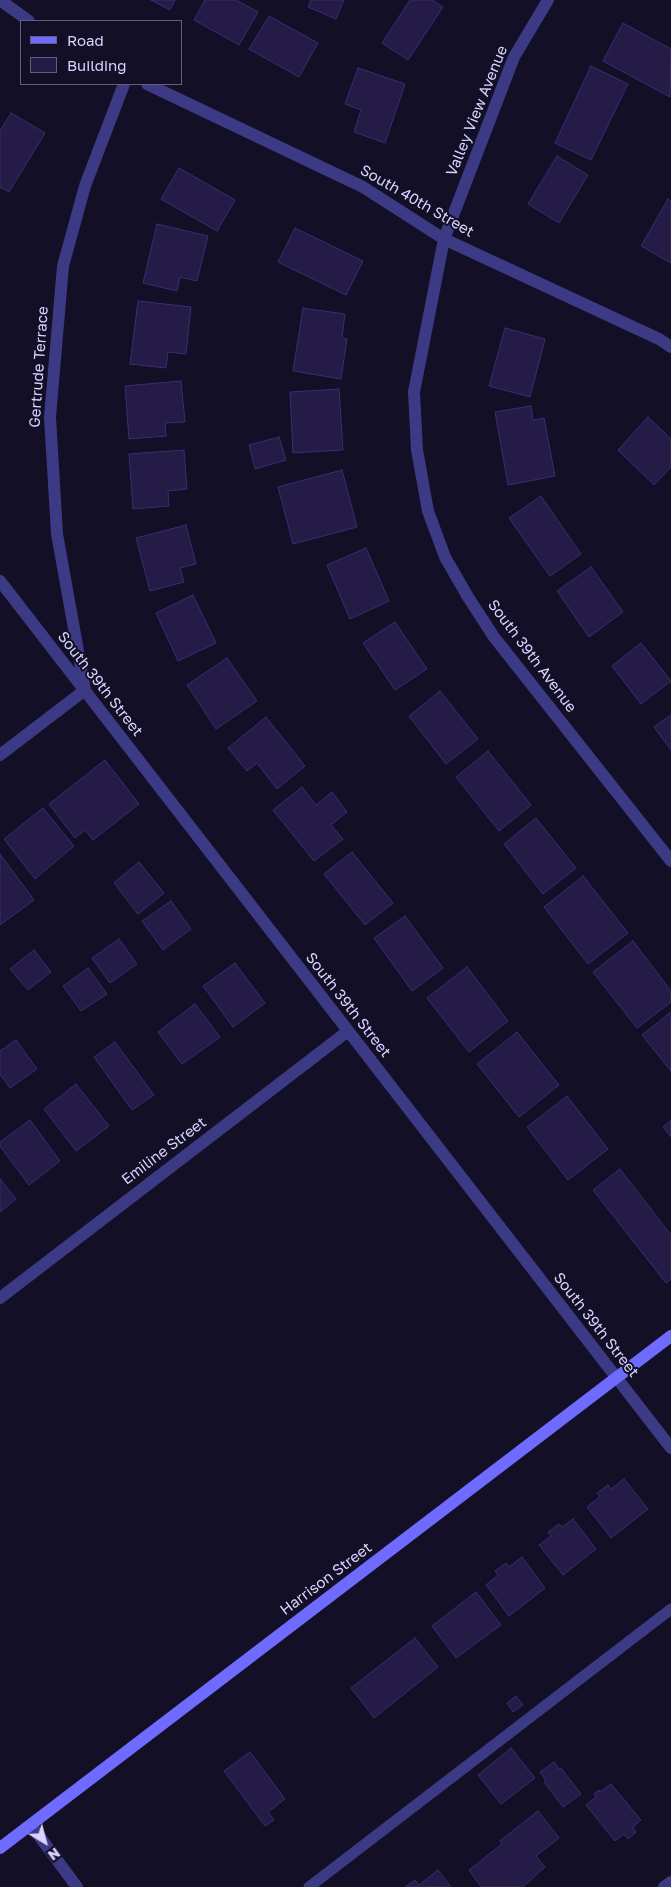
<!DOCTYPE html>
<html>
<head>
<meta charset="utf-8">
<style>
  body { margin:0 }
  #map { position:relative; width:671px; height:1887px; overflow:hidden; background:#130f26; font-family:"Golos Text",sans-serif }
  canvas { display:block }
  .legend { position:absolute; left:20px; top:20px; width:162px; height:65px; box-sizing:border-box; background:#130f26; border:1px solid #625e7d; margin:0; padding:6px 9px; list-style:none; font-size:15px; color:#d9d4ff }
  .legend li { display:flex; align-items:center; gap:10px; height:25px }
  .legend b { width:25px; border:1px solid #625e7d }
  .north { position:absolute; left:20px; top:1817px; width:50px; height:50px; -webkit-text-stroke:4px #130f26; paint-order:stroke; rotate:143deg; font-size:14px; font-weight:700; line-height:20px; text-align:center; color:#d9d4ff }
  .north::after { content:''; display:block; margin:auto; width:18px; height:22px; background:#d9d4ff; clip-path:polygon(50% 0,100% 100%,50% 72%,0 100%) }
</style>
</head>
<body>
<div id="map">
<canvas width="671" height="1887"></canvas>
<ul class="legend">
<li><b style="height:6px;background:#6f6bff"></b>Road</li>
<li><b style="height:14px;background:#241b47"></b>Building</li>
</ul>
<div class="north">N</div>
</div>
<script>
const g = document.querySelector('canvas').getContext('2d');
g.lineJoin = 'round';
function fillPath(path, color) { g.fillStyle = color; g.fill(path, 'evenodd'); }
const toPath = rows => new Path2D(rows.map(r => 'M' + r).join(''));
function strokePath(path, color, width, dash) { g.strokeStyle = color; g.lineWidth = width; g.lineCap = dash ? 'butt' : 'round'; g.setLineDash(dash || []); g.stroke(path); }
function drawText(font, color, halo, rows, align = 'center') {
  g.font = font + ' "Golos Text",sans-serif'; g.lineWidth = 4; g.setLineDash([]); g.textBaseline = 'middle'; g.strokeStyle = halo; g.fillStyle = color; for (const [text, x, y, turn = 0] of rows) {
    g.save(); g.translate(x, y); g.rotate((+turn || 0) * Math.PI / 180); g.textAlign = isNaN(turn) ? turn : align; if (halo) g.strokeText(text, 0, 0); g.fillText(text, 0, 0); g.restore();
  }
}
const building = toPath([
  [151,0,175,0,170,10,151,0],
  [205,0,236,0,258,12,239,45,194,20,205,0],
  [311,0,344,0,336,19,308,7,311,0],
  [410,0,432,0,443,7,408,60,382,43,410,0],
  [269,16,318,43,299,77,249,49,269,16],
  [623,23,671,49,670,97,603,61,623,23],
  [591,66,628,84,591,160,555,143,591,66],
  [358,68,405,84,385,143,354,132,361,110,345,104,358,68],
  [11,113,45,133,9,192,0,187,0,131,11,113],
  [557,156,588,175,559,223,528,204,557,156],
  [179,168,235,200,217,231,161,199,179,168],
  [668,199,671,201,671,263,641,246,668,199],
  [157,224,208,236,197,281,180,277,177,291,143,283,157,224],
  [295,228,363,261,346,295,278,262,295,228],
  [138,301,191,307,186,354,168,352,166,368,130,364,138,301],
  [303,308,345,314,342,338,347,339,341,379,293,371,303,308],
  [505,328,545,339,530,397,489,386,505,328],
  [181,381,185,422,165,423,166,436,129,439,125,386,181,381],
  [339,389,343,450,293,453,290,392,339,389],
  [531,406,533,420,544,418,555,476,508,485,495,412,531,406],
  [648,417,671,439,671,467,654,485,618,450,648,417],
  [279,437,286,460,255,469,249,445,279,437],
  [184,450,187,489,168,491,169,506,133,509,129,454,184,450],
  [342,470,357,527,293,544,278,487,342,470],
  [541,496,581,554,550,576,509,518,541,496],
  [186,525,196,564,180,568,184,582,150,591,136,538,186,525],
  [366,548,389,601,350,619,327,565,366,548],
  [591,567,623,612,589,637,557,591,591,567],
  [193,595,216,643,178,661,156,613,193,595],
  [395,622,427,669,395,690,363,643,395,622],
  [641,643,671,681,641,704,612,666,641,643],
  [227,658,257,701,216,729,187,685,227,658],
  [440,691,478,739,446,764,409,716,440,691],
  [671,715,671,750,654,727,671,715],
  [266,717,305,766,277,789,257,763,247,771,228,748,266,717],
  [488,751,531,805,499,831,456,777,488,751],
  [105,760,139,804,93,840,85,830,75,838,49,804,105,760],
  [302,787,316,805,332,792,347,812,331,825,343,839,314,861,273,810,302,787],
  [43,808,74,846,35,879,4,839,43,808],
  [536,818,576,868,543,894,504,844,536,818],
  [352,852,393,903,365,925,324,874,352,852],
  [0,854,34,900,0,925,0,854],
  [139,862,164,893,138,914,114,883,139,862],
  [583,876,628,933,588,964,544,907,583,876],
  [171,901,191,929,163,950,142,921,171,901],
  [405,916,443,968,412,991,374,938,405,916],
  [119,939,137,964,110,983,92,958,119,939],
  [633,941,671,991,671,1002,637,1028,593,972,633,941],
  [34,950,51,972,28,990,10,969,34,950],
  [235,963,265,1003,233,1027,203,986,235,963],
  [467,967,508,1021,469,1052,427,998,467,967],
  [88,968,107,994,81,1011,63,986,88,968],
  [195,1004,220,1037,182,1064,158,1032,195,1004],
  [671,1012,671,1071,642,1035,671,1012],
  [517,1032,559,1085,519,1117,477,1064,517,1032],
  [16,1040,37,1069,10,1088,0,1074,0,1051,16,1040],
  [115,1042,154,1095,132,1110,94,1057,115,1042],
  [76,1084,109,1126,76,1151,44,1109,76,1084],
  [567,1096,608,1149,568,1180,527,1127,567,1096],
  [30,1120,60,1161,29,1185,0,1146,0,1142,30,1120],
  [671,1120,671,1137,663,1127,671,1120],
  [620,1169,671,1235,671,1279,666,1283,593,1190,620,1169],
  [0,1179,16,1199,0,1212,0,1179],
  [624,1479,648,1509,611,1538,587,1507,600,1497,597,1493,608,1485,611,1489,624,1479],
  [573,1519,596,1549,563,1575,539,1545,551,1536,548,1532,559,1524,562,1527,573,1519],
  [522,1557,545,1588,509,1616,486,1585,498,1575,495,1571,506,1563,509,1567,522,1557],
  [476,1592,501,1625,456,1658,432,1626,476,1592],
  [415,1638,438,1667,374,1718,351,1688,415,1638],
  [516,1696,523,1705,513,1712,507,1703,516,1696],
  [511,1748,535,1778,501,1804,478,1775,511,1748],
  [250,1752,285,1799,268,1812,274,1820,265,1826,224,1771,250,1752],
  [554,1762,559,1769,561,1768,581,1794,563,1807,544,1782,546,1780,540,1772,554,1762],
  [611,1784,641,1820,633,1827,636,1832,628,1839,624,1834,615,1841,586,1805,596,1797,594,1794,599,1790,600,1792,611,1784],
  [538,1811,559,1838,536,1856,545,1867,523,1887,481,1887,469,1870,502,1844,500,1841,538,1811],
  [438,1870,451,1887,405,1887,415,1880,419,1885,438,1870]
]);
fillPath(building, '#241b47');
strokePath(building, '#3b2d73', 1);
strokePath(toPath([
  [309,1887,671,1609]
]), '#3d3a85', 11);
strokePath(toPath([
  [0,0,29,21],
  [548,0,514,57,444,239,414,392,417,450,428,511,445,557,468,597,494,637,671,861],
  [147,84,363,187,444,239,659,339,671,347],
  [0,581,671,1448],
  [0,755,85,690,57,534,50,417,63,266,85,186,124,84],
  [0,1298,348,1031],
  [31,1825,77,1887],
  [664,1887,671,1882]
]), '#3d3a85', 12);
strokePath(toPath([
  [0,1848,671,1336]
]), '#6f6bff', 12);
drawText('15px', '#d9d4ff', '#130f26', [
  ["Valley View Avenue",477,111,-68],
  ["South 40th Street",417,201,30],
  ["Gertrude Terrace",39,367,-86],
  ["South 39th Avenue",532,656,53],
  ["South 39th Street",100,684,52],
  ["South 39th Street",348,1005,52],
  ["Emiline Street",164,1151,-37],
  ["South 39th Street",596,1325,52],
  ["Harrison Street",326,1579,-37]
]);
</script>
</body>
</html>
